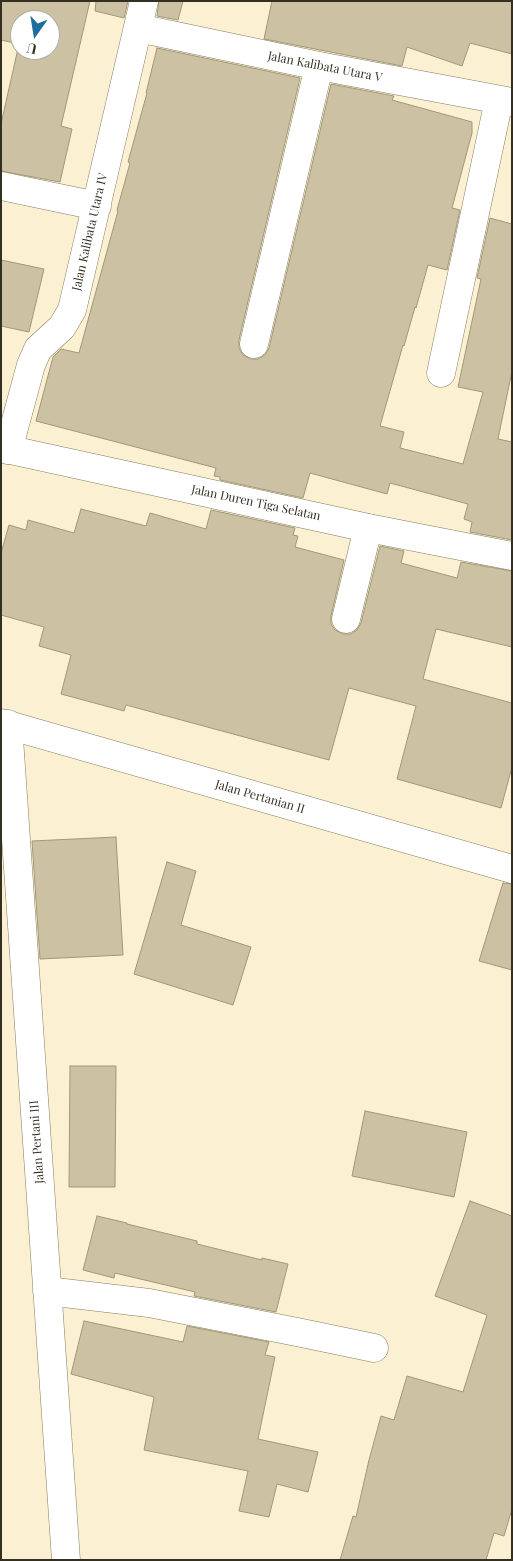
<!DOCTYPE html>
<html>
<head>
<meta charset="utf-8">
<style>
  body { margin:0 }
  #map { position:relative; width:513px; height:1561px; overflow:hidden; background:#fbf1d2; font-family:"Playfair Display",serif }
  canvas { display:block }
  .frame { position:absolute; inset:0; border:2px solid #332f23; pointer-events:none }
  .north { position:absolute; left:10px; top:10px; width:50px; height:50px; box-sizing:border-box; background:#fff; border:1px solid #adaca7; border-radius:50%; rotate:193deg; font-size:14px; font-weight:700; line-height:20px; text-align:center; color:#332f23 }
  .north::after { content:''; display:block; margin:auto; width:18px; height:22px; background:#1f6d9f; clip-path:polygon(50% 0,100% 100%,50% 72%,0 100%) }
</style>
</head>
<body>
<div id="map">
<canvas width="513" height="1561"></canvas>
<div class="frame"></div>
<div class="north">U</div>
</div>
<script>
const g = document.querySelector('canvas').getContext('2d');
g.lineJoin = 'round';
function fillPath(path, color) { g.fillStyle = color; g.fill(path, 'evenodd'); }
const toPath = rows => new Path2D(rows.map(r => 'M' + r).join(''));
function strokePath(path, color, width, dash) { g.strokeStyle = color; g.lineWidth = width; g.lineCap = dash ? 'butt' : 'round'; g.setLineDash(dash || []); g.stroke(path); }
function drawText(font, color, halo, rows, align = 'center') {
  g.font = font + ' "Playfair Display",serif'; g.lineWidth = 4.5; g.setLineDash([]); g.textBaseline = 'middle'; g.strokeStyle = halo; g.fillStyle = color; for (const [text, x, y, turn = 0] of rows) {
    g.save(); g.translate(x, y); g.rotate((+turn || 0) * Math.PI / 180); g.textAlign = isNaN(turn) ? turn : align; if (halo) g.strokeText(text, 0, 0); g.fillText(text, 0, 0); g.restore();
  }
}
const building = toPath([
  [1,1,90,1,61,126,72,129,60,182,1,171,1,124,19,44,1,40,1,1],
  [20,20,50,20,50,50,20,50,20,20],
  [96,1,128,1,124,18,95,11,96,1],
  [159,1,183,1,178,20,157,16,159,1],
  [272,1,512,1,512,54,470,43,462,66,407,47,402,66,264,39,272,1],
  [157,48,300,78,239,340,239,348,243,355,251,359,258,359,265,355,269,348,331,84,394,96,392,100,472,122,472,133,452,208,460,210,447,270,428,265,416,308,415,307,404,346,403,345,380,426,404,432,400,448,463,464,483,392,458,387,481,279,477,278,490,218,512,224,512,371,498,439,512,442,512,540,470,532,472,522,464,519,468,504,390,483,387,494,310,473,303,498,220,480,220,477,214,476,216,468,36,421,53,357,61,349,79,353,118,211,117,210,130,163,128,162,147,93,146,93,157,48],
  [1,260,44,269,29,332,1,326,1,260],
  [81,509,146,526,150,513,206,529,211,510,295,528,293,535,298,536,295,547,344,560,331,616,331,624,335,630,343,634,351,634,357,630,361,623,380,546,404,551,401,563,457,578,461,562,512,571,512,647,436,629,423,679,512,703,512,767,501,808,397,779,416,706,349,688,329,760,126,705,124,711,61,694,71,655,39,646,44,627,1,615,1,553,9,525,26,530,28,520,74,533,81,509],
  [116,837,123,955,40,959,32,841,116,837],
  [167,862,196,871,181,925,251,947,233,1005,134,974,167,862],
  [503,883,512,884,512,970,479,961,503,883],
  [70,1066,116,1066,115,1187,69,1187,70,1066],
  [365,1111,467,1132,454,1197,352,1176,365,1111],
  [470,1201,512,1216,512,1509,504,1536,494,1533,486,1560,340,1560,353,1516,356,1517,369,1460,381,1416,394,1420,407,1376,463,1392,487,1315,435,1296,470,1201],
  [97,1216,127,1223,127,1224,197,1241,197,1244,262,1260,262,1258,288,1264,276,1312,194,1296,195,1292,115,1273,114,1278,83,1270,97,1216],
  [84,1321,183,1342,187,1326,269,1342,265,1355,275,1357,258,1439,318,1452,308,1492,277,1484,269,1517,239,1511,248,1471,144,1450,154,1397,71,1374,84,1321]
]);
fillPath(building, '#ccc2a3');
strokePath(building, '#a09779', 1);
const minor = toPath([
  [138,28,319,66,512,102],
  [1,186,97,206],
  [254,344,319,66],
  [441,373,499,100],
  [8,450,31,365,38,349,62,327,72,310,144,1],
  [346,619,368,528],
  [1,723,512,869],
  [8,724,66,1560],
  [47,1291,149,1303,297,1332,374,1348]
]);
const tertiary = toPath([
  [1,448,368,528,512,556]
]);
strokePath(minor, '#847b5e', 29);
strokePath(tertiary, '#847b5e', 29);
strokePath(minor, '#fff', 28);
strokePath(tertiary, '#fff', 28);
drawText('12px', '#332f23', '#fff', [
  ["Jalan Kalibata Utara V",325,67,11],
  ["Jalan Kalibata Utara IV",90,232,-77],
  ["Jalan Duren Tiga Selatan",256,503,12],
  ["Jalan Pertanian II",260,797,16],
  ["Jalan Pertani III",37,1142,-94]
]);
</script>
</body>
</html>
